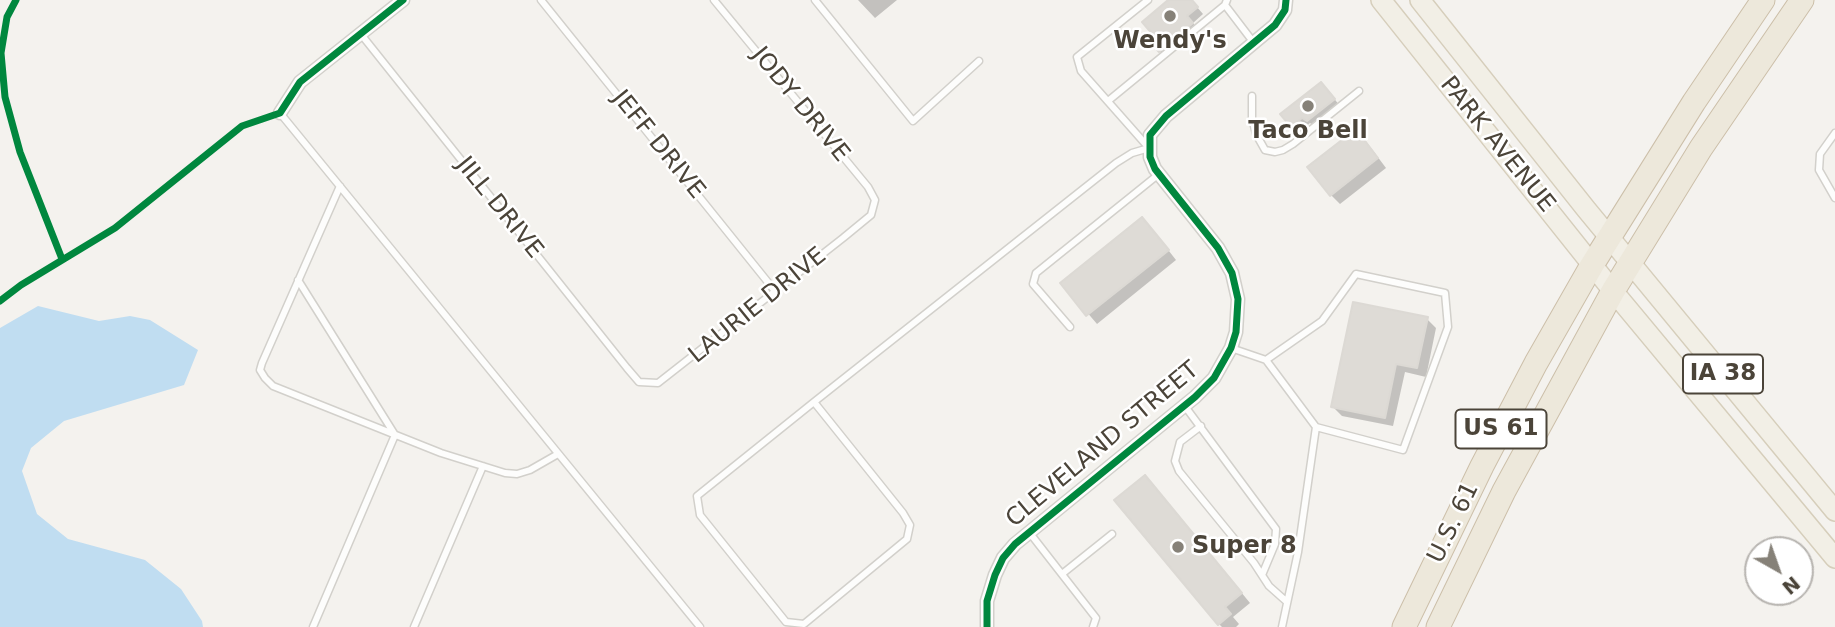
<!DOCTYPE html>
<html>
<head>
<meta charset="utf-8">
<style>
  body { margin:0 }
  #map { position:relative; width:1835px; height:627px; overflow:hidden; background:#f4f2ee; font-family:"DejaVu Sans",sans-serif }
  canvas { display:block }
  .north { position:absolute; left:1744px; top:536px; width:70px; height:70px; box-sizing:border-box; background:#fff; border:2px solid #b7b4b0; border-radius:50%; rotate:140deg; font-size:19px; font-weight:700; line-height:28px; text-align:center; color:#4b4439 }
  .north::after { content:''; display:block; margin:auto; width:24px; height:32px; background:#868178; clip-path:polygon(50% 0,100% 100%,50% 72%,0 100%) }
</style>
</head>
<body>
<div id="map">
<canvas width="1835" height="627"></canvas>
<div class="north">N</div>
</div>
<script>
const g = document.querySelector('canvas').getContext('2d');
g.lineJoin = 'round';
function fillPath(path, color) { g.fillStyle = color; g.fill(path, 'evenodd'); }
const toPath = rows => new Path2D(rows.map(r => 'M' + r).join(''));
function strokePath(path, color, width, dash) { g.strokeStyle = color; g.lineWidth = width; g.lineCap = dash ? 'butt' : 'round'; g.setLineDash(dash || []); g.stroke(path); }
function drawText(font, color, halo, rows, align = 'center') {
  g.font = font + ' "DejaVu Sans",sans-serif'; g.lineWidth = 5; g.setLineDash([]); g.textBaseline = 'middle'; g.strokeStyle = halo; g.fillStyle = color; for (const [text, x, y, turn = 0] of rows) {
    g.save(); g.translate(x, y); g.rotate((+turn || 0) * Math.PI / 180); g.textAlign = isNaN(turn) ? turn : align; if (halo) g.strokeText(text, 0, 0); g.fillText(text, 0, 0); g.restore();
  }
}
fillPath(toPath([
  [38,306,99,321,130,316,150,320,198,350,184,385,64,421,31,448,22,471,37,514,68,539,145,560,181,589,202,621,203,627,0,627,0,328]
]), '#c0ddf1');
fillPath(toPath([
  [858,0,897,0,875,18],
  [1171,0,1191,0,1203,14,1193,23,1198,30,1167,58,1160,51,1157,37],
  [1328,91,1340,106,1315,127,1310,123,1299,133,1292,126],
  [1365,140,1386,168,1340,204,1331,195],
  [1151,228,1176,260,1097,324,1062,283],
  [1427,319,1436,328,1426,377,1405,372,1393,426,1342,416,1333,407],
  [1154,486,1250,603,1233,617,1239,624,1236,627,1222,627,1219,624]
]), '#0003');
const building = toPath([
  [1168,0,1192,0,1198,7,1187,16,1193,23,1159,52,1149,41,1154,36,1142,22,1168,0],
  [1321,82,1335,99,1307,121,1302,118,1291,127,1280,114,1321,82],
  [1356,129,1378,158,1330,196,1307,167,1356,129],
  [1142,217,1169,250,1086,316,1060,283,1142,217],
  [1353,302,1428,317,1417,368,1396,364,1385,418,1331,407,1353,302],
  [1145,475,1242,593,1225,607,1231,614,1218,625,1114,500,1145,475]
]);
fillPath(building, '#dedbd6');
strokePath(building, '#dcd9d4', 2);
const lane = toPath([
  [541,0,775,291],
  [815,0,913,121,979,61],
  [1227,0,1225,5,1254,43],
  [360,33,627,368,639,382,658,383,843,238,871,215,875,200,868,187,714,0],
  [1252,96,1252,118,1256,134,1265,150,1275,152,1283,150,1293,144,1359,91],
  [1108,101,1225,5],
  [280,113,700,627],
  [1835,133,1820,154,1819,170,1835,198],
  [340,186,262,363,260,370,265,378,273,386,441,453,505,473,517,474,530,470,558,454],
  [298,280,395,435,313,627],
  [1070,327,1033,284,1036,273,1159,174],
  [1231,348,1266,360,1316,427,1403,450,1448,327,1445,293,1356,274,1322,321,1266,360],
  [814,402,903,513,910,525,907,539,804,624,786,622,700,515,697,496,814,402,1116,163,1132,153,1149,148,1081,71,1077,57,1148,0],
  [1184,405,1276,529,1275,544,1262,575],
  [1201,426,1180,442,1175,461,1179,471,1254,563,1269,586,1287,602],
  [1029,532,1096,618,1093,627],
  [1062,574,1112,534],
  [414,627,483,466],
  [1282,627,1298,552,1316,427]
]);
const street = toPath([
  [280,113,300,82,403,0],
  [987,627,987,601,995,575,1003,558,1015,544,1195,397,1214,378,1231,348,1236,332,1238,299,1232,273,1218,248,1155,169,1150,157,1150,135,1166,116,1275,25,1285,10,1286,0]
]);
const primary = toPath([
  [1381,0,1613,291,1835,558],
  [1420,0,1586,209,1835,511]
]);
const highway = toPath([
  [1404,627,1482,466,1536,363,1592,265,1694,102,1763,0],
  [1438,627,1504,491,1613,291,1701,148,1802,0]
]);
strokePath(lane, '#d2d0cb', 9);
strokePath(street, '#d2d0cb', 15);
strokePath(primary, '#d6cebb', 22);
strokePath(highway, '#ccbfa9', 25);
strokePath(lane, '#fdfdfc', 6);
strokePath(street, '#fdfdfc', 12);
strokePath(primary, '#f2efe6', 19);
strokePath(highway, '#ede8db', 23);
strokePath(toPath([
  [16,0,7,17,1,53,5,97,20,152,62,259],
  [0,301,21,285,115,228,242,126,280,113,300,82,403,0],
  [987,627,987,601,995,575,1003,558,1015,544,1195,397,1214,378,1231,348,1236,332,1238,299,1232,273,1218,248,1155,169,1150,157,1150,135,1166,116,1275,25,1285,10,1286,0]
]), '#00873e', 7);
for (const [x, y, r, color] of [
  [1170,16,7,"#868178"],
  [1308,106,7,"#868178"],
  [1178,547,7,"#868178"]
]) { const dot = new Path2D(); dot.arc(x, y, r, 0, 2 * Math.PI); g.fillStyle = color; g.fill(dot); strokePath(dot, '#fff', 2.5); }
for (const [x, y, w] of [
  [1723,374,80],
  [1501,429,91]
]) { const box = new Path2D(); box.roundRect(x - w / 2, y - 19.5, w, 39, 5); g.fillStyle = '#fff'; g.fill(box); strokePath(box, '#4b4439', 2); }
drawText('bold 23px', '#4b4439', null, [
  ["IA 38",1723,374],
  ["US 61",1501,429]
]);
drawText('bold 24px', '#4b4439', '#fff', [
  ["Wendy's",1170,42],
  ["Taco Bell",1308,132],
  ["Super 8",1192,547,"left"]
]);
drawText('24px', '#4b4439', '#fff', [
  ["JODY DRIVE",800,105,51],
  ["JEFF DRIVE",658,145,51],
  ["PARK AVENUE",1497,145,51],
  ["JILL DRIVE",499,208,51],
  ["LAURIE DRIVE",758,306,-39],
  ["CLEVELAND STREET",1103,445,-40],
  ["U.S. 61",1454,523,-64]
]);
</script>
</body>
</html>
